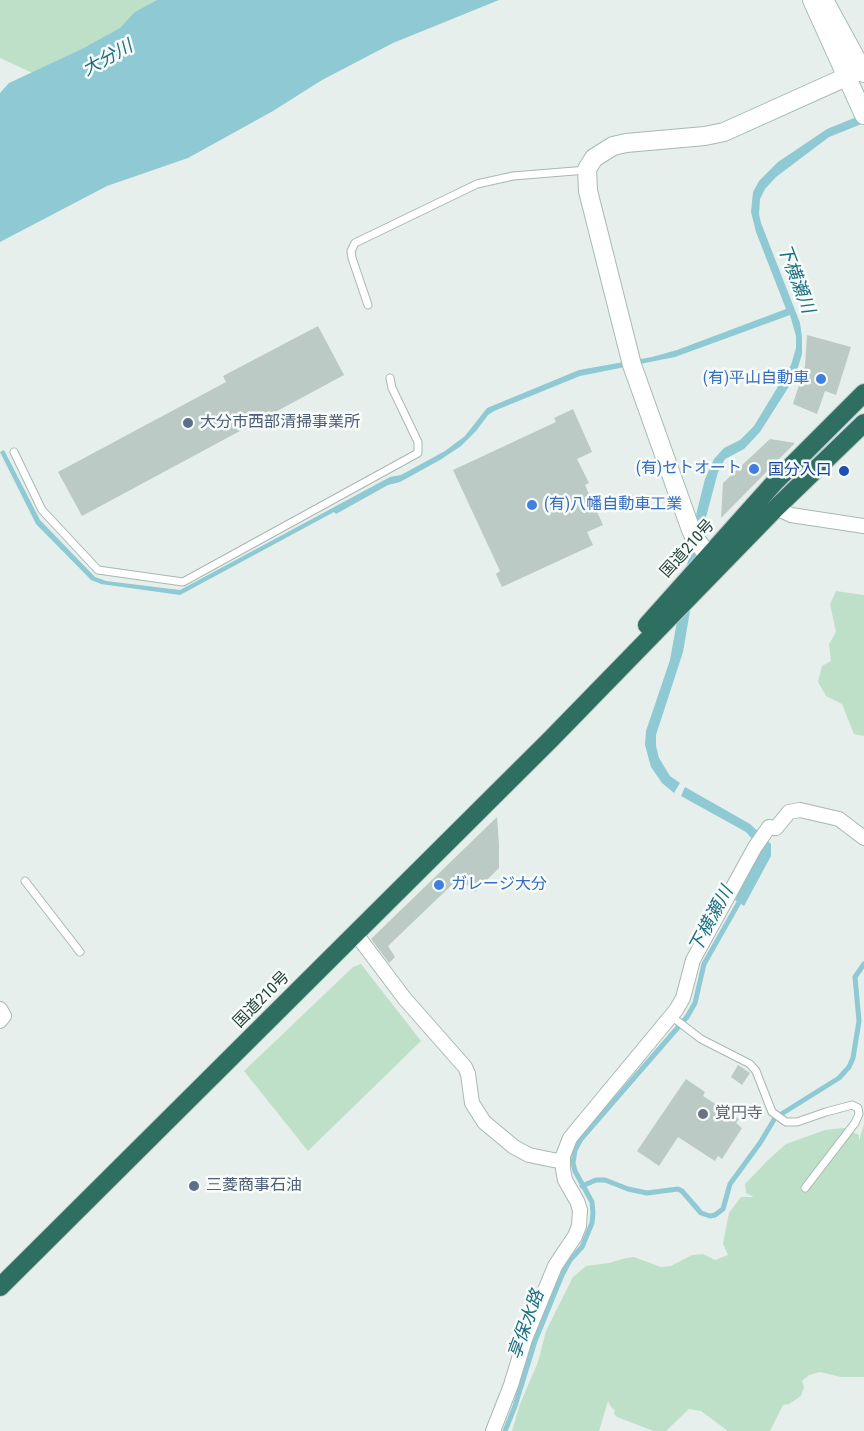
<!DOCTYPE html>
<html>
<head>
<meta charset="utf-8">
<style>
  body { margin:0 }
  canvas { display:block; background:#e6efeb }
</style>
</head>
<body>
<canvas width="864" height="1431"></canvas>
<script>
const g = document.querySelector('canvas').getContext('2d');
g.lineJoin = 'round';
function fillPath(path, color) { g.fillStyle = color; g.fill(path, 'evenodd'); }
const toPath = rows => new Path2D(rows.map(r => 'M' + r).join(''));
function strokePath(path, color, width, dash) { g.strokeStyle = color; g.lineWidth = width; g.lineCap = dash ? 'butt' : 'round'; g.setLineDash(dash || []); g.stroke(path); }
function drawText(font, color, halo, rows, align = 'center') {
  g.font = font + ' "Roboto Condensed","Noto Sans JP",sans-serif'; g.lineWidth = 5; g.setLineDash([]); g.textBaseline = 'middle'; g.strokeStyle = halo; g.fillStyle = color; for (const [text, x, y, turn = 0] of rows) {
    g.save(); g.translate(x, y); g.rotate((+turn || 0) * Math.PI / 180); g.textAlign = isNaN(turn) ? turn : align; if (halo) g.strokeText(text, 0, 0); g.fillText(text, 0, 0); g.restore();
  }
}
fillPath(toPath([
  [0,0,160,0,120,31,39,76,0,58],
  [836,591,864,595,864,736,854,734,842,704,826,696,818,682,822,666,831,661,829,644,836,632,830,604],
  [361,964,421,1041,308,1151,244,1071,353,967],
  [864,1124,864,1377,841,1377,820,1372,809,1375,802,1381,804,1387,801,1396,789,1404,783,1405,770,1431,728,1431,701,1411,689,1409,666,1431,653,1431,617,1417,614,1414,615,1410,611,1407,608,1401,599,1431,512,1431,520,1404,538,1362,546,1331,573,1277,586,1266,609,1263,626,1258,634,1257,661,1267,671,1266,692,1255,703,1254,715,1260,728,1255,723,1244,729,1213,741,1197,754,1197,746,1193,745,1184,768,1160,786,1144,825,1130,844,1128,859,1135,859,1141]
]), '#bfe0c8');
fillPath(toPath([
  [157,0,499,0,393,43,322,80,273,111,188,158,107,186,0,242,0,93,9,83,84,48,120,28,135,12],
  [864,114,864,123,829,137,776,177,765,189,760,199,759,214,761,223,800,323,802,337,802,354,795,377,760,432,744,449,725,459,718,472,706,517,683,652,656,735,656,746,659,758,670,776,680,783,674,793,662,783,651,767,645,745,646,731,670,660,697,511,705,479,714,459,724,448,740,440,754,426,791,365,796,348,796,336,790,315,675,357,580,376,494,411,488,415,476,431,461,446,440,460,400,482,388,485,336,514,334,512,180,595,101,584,91,580,36,524,0,452,4,450,40,520,95,577,106,581,180,590,390,477,401,475,445,451,465,436,487,408,579,370,652,357,677,350,786,309,756,232,751,212,753,192,759,181,778,162,827,129],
  [685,787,750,824,771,844,771,856,744,906,735,900,761,849,746,832,681,796]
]), '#8ec9d4');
strokePath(toPath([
  [582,1186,596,1180,605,1180,628,1189,647,1193,678,1189,682,1191,701,1213,710,1216,715,1215,723,1209,730,1184,760,1143,775,1118,839,1078,849,1067,853,1058,859,1021,855,977,864,964],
  [505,1431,515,1406,535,1341,562,1275,570,1260,582,1247,592,1223,593,1213,592,1202,575,1171,573,1163,575,1150,581,1139,687,1017,695,1003,704,964,742,897]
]), '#8ec9d4', 5);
fillPath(toPath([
  [318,326,344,375,82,516,58,472,226,382,223,376],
  [807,335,851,347,836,395,825,391,817,414,793,404,805,366],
  [573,409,592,452,577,459,589,483,585,485,603,525,587,532,593,545,502,587,496,574,500,571,453,470,556,422,554,418],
  [770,439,795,443,721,518,723,483],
  [497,817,499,845,499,868,475,892,459,878,388,946,395,957,389,963,371,939],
  [738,1065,750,1073,742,1085,731,1077],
  [686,1079,705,1092,703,1096,739,1119,736,1123,742,1128,722,1159,718,1156,715,1161,678,1137,659,1166,637,1151]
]), '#bbcac4');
const lane = toPath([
  [368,305,352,258,351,251,355,243,477,184,513,176,587,170],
  [14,452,42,510,98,570,183,582,418,453,418,442,392,388,390,378],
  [25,881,80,952],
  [671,1016,701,1039,750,1064,756,1071,772,1112,786,1122,797,1122,826,1112,852,1105,858,1108,859,1114,855,1123,805,1188]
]);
const street = toPath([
  [776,508,791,515,864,526],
  [356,934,405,999,465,1067,468,1074,472,1103,484,1122,514,1147,529,1155,563,1162],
  [0,1009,4,1016,0,1021],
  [493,1431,511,1385,525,1339,555,1266,575,1236,579,1226,580,1210,577,1201,565,1180,563,1169,563,1156,570,1138,676,1010,683,998,693,960,755,847,769,827,776,828,789,812,800,810,839,819,864,838]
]);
const secondary = toPath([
  [812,0,864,115],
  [824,0,864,73],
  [708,555,696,540,691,530,632,365,588,191,587,169,594,158,613,146,626,143,705,136,724,132,864,69]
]);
const highway = toPath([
  [647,625,774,483,864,393],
  [0,1287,551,739,776,508,864,423]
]);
strokePath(lane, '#a8b8b2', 9);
strokePath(street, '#a8b8b2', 16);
strokePath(secondary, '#a4bbb3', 20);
strokePath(highway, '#c2cac8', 20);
strokePath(lane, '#fff', 7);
strokePath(street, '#fff', 14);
strokePath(secondary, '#fff', 18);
strokePath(highway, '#2f6f62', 18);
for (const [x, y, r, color] of [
  [821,379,6,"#3f7fe0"],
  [188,423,6,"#5c6f8a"],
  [754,469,6,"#3f7fe0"],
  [844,471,6,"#1a4fb4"],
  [532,505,6,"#3f7fe0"],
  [439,885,6,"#3f7fe0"],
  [703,1114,6,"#6b7280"],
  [194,1186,6,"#5c6f8a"]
]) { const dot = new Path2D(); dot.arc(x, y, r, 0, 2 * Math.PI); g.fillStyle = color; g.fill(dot); strokePath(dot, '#f7fbf9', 2); }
drawText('16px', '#366cbe', '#f7fbf9', [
  ["(有)平山自動車",809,379],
  ["(有)セトオート",742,469],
  ["(有)八幡自動車工業",544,505,"left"],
  ["ガレージ大分",451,885,"left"]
], 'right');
drawText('16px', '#4e5e75', '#f7fbf9', [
  ["大分市西部清掃事業所",200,423],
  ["三菱商事石油",206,1186]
], 'left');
drawText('16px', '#164399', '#f7fbf9', [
  ["国分入口",832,471]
], 'right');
drawText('16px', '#24423a', '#f7fbf9', [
  ["国道210号",688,549,-48],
  ["国道210号",262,1000,-45]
]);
drawText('16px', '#5b616d', '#f7fbf9', [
  ["覚円寺",715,1114]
], 'left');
drawText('italic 18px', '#1c6f80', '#f7fbf9', [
  ["大分川",108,59,-29],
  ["下横瀬川",795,279,69],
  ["下横瀬川",712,920,-62],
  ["享保水路",527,1325,-70]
]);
</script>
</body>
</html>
